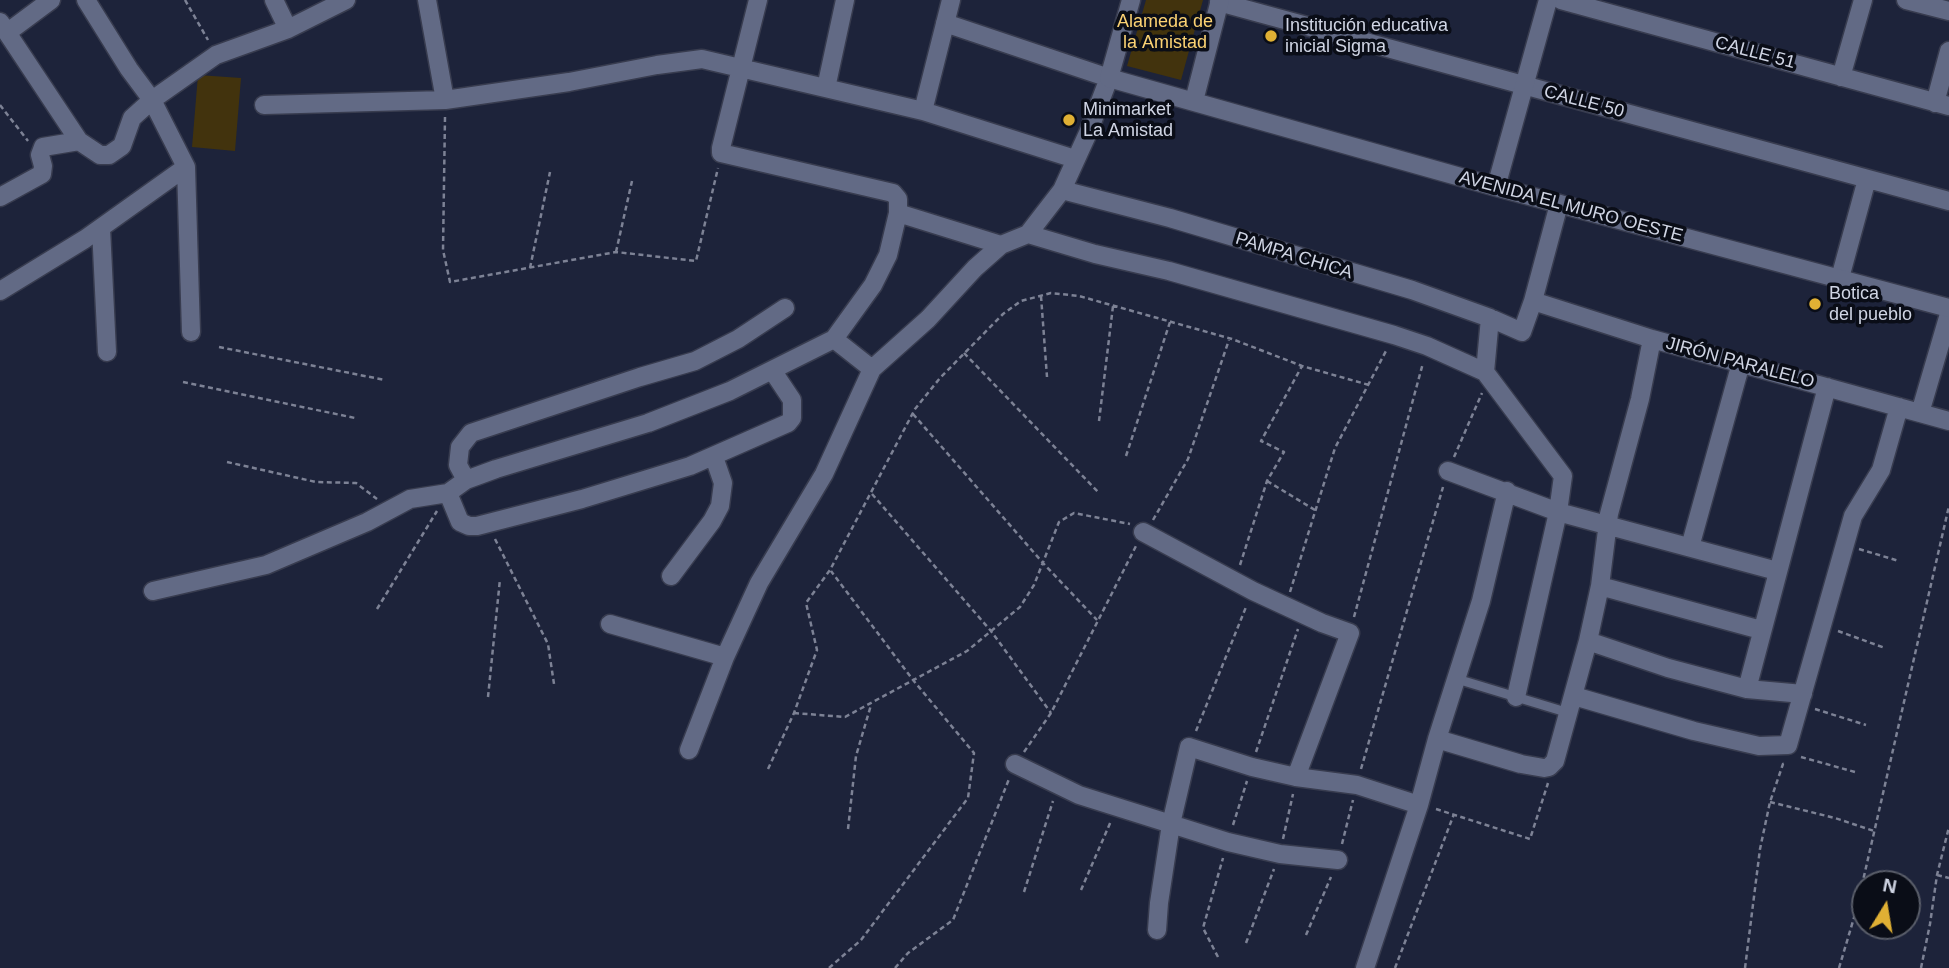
<!DOCTYPE html>
<html>
<head>
<meta charset="utf-8">
<style>
  body { margin:0 }
  #map { position:relative; width:1949px; height:968px; overflow:hidden; background:#1d233a; font-family:Helvetica,sans-serif }
  canvas { display:block }
  .north { position:absolute; left:1851px; top:870px; width:70px; height:70px; box-sizing:border-box; background:#0a0d17; border:2px solid #595d69; border-radius:50%; rotate:11deg; font-size:19px; font-weight:700; line-height:28px; text-align:center; color:#d0d5e4 }
  .north::after { content:''; display:block; margin:auto; width:24px; height:32px; background:#e0b034; clip-path:polygon(50% 0,100% 100%,50% 72%,0 100%) }
</style>
</head>
<body>
<div id="map">
<canvas width="1949" height="968"></canvas>
<div class="north">N</div>
</div>
<script>
const g = document.querySelector('canvas').getContext('2d');
g.lineJoin = 'round';
function fillPath(path, color) { g.fillStyle = color; g.fill(path, 'evenodd'); }
const toPath = rows => new Path2D(rows.map(r => 'M' + r).join(''));
function strokePath(path, color, width, dash) { g.strokeStyle = color; g.lineWidth = width; g.lineCap = dash ? 'butt' : 'round'; g.setLineDash(dash || []); g.stroke(path); }
function drawText(font, color, halo, rows, align = 'center') {
  g.font = font + ' Helvetica,sans-serif'; g.lineWidth = 7; g.setLineDash([]); g.textBaseline = 'middle'; g.strokeStyle = halo; g.fillStyle = color; for (const [text, x, y, turn = 0] of rows) {
    g.save(); g.translate(x, y); g.rotate((+turn || 0) * Math.PI / 180); g.textAlign = isNaN(turn) ? turn : align; if (halo) g.strokeText(text, 0, 0); g.fillText(text, 0, 0); g.restore();
  }
}
fillPath(toPath([
  [1146,0,1203,0,1181,80,1127,66],
  [198,75,241,78,235,151,192,147]
]), '#42330d');
const service = toPath([
  [1457,679,1569,713]
]);
const minor = toPath([
  [274,0,288,29],
  [427,0,445,100],
  [1561,0,1949,106],
  [1906,0,1949,11],
  [1219,2,1949,201],
  [0,22,79,141],
  [8,32,51,0],
  [1841,77,1863,0],
  [826,88,845,0],
  [1935,103,1949,51],
  [264,105,445,100,569,82,657,65,702,59,923,111,1075,159],
  [923,111,951,0],
  [186,167,191,332],
  [1062,190,1170,218,1412,290,1490,318,1522,332,1533,301,1559,204],
  [0,197,42,174,43,166,40,155,43,147,79,141,100,155,109,155,122,146,132,118,152,100,216,55,288,29,346,0],
  [898,213,1001,245],
  [101,228,107,352],
  [1028,234,1095,254,1169,271,1394,335,1427,346,1485,372,1563,476,1558,512,1516,697],
  [1840,278,1867,179],
  [0,291,85,239,186,167,152,100,129,69,86,0],
  [1533,301,1652,339,1949,421],
  [834,339,872,369],
  [1485,372,1490,318],
  [1920,413,1949,314],
  [1448,471,1558,512,1777,571],
  [466,480,458,465,460,447,471,433,640,377,695,361,738,339,785,308],
  [448,493,460,522,469,526,477,526,582,499,690,466,788,423,792,418,792,400,772,370],
  [1143,532,1253,591,1322,623,1350,633,1296,777],
  [1690,547,1741,363],
  [671,576,712,521,720,506,723,483,714,457],
  [1600,586,1761,630],
  [153,591,266,565,367,522,410,499,448,493,466,480,496,469,648,423,730,391,834,339,873,285,888,255,898,213,898,199,893,193,721,153,721,148,758,0],
  [610,624,725,657],
  [1588,641,1668,668,1747,689,1803,694],
  [1747,689,1827,387],
  [1574,696,1694,731,1759,746,1788,745,1853,516,1881,470,1899,407],
  [1437,739,1521,764,1544,768,1549,767,1555,761,1588,641,1600,586,1609,514,1640,399,1652,339],
  [689,750,725,657,759,583,824,474,872,369,928,319,975,268,1001,245,1028,234,1062,190,1088,133,1109,78,945,23],
  [1015,764,1079,795,1228,842,1280,854,1338,860],
  [1157,930,1159,903,1171,824,1189,747,1252,767,1296,777,1357,785,1419,805],
  [1365,968,1419,805,1437,739,1481,601,1507,491]
]);
const tertiary = toPath([
  [1131,0,1109,78,1496,187,1949,308],
  [1194,101,1220,0],
  [1496,187,1548,0]
]);
strokePath(service, '#383c4f', 12);
strokePath(minor, '#383c4f', 21);
strokePath(tertiary, '#383c4f', 21);
strokePath(toPath([
  [185,0,208,40],
  [0,105,28,141],
  [445,117,443,250,450,282,616,252,696,261,718,168],
  [616,252,632,181],
  [530,268,550,172],
  [1041,296,1047,377],
  [219,347,385,380],
  [964,353,1099,493],
  [183,382,355,418],
  [913,414,1043,563,1097,620],
  [1099,421,1113,306],
  [1126,456,1170,322],
  [1454,457,1482,393],
  [227,462,316,482,356,483,377,499],
  [1267,481,1315,510],
  [872,494,991,631,1051,713],
  [1153,520,1188,459,1229,340],
  [495,539,548,644,554,684],
  [1859,549,1899,561],
  [1240,565,1267,481,1284,452,1261,441,1302,366],
  [1290,592,1335,448,1387,349],
  [377,609,437,511],
  [1354,617,1423,363],
  [1838,631,1885,648],
  [488,697,500,579],
  [1815,709,1866,725],
  [794,713,845,717,967,651,1020,607,1034,585,1059,522,1074,513,1130,524],
  [1196,731,1246,607],
  [1024,752,1051,713,1136,546],
  [1256,752,1298,629],
  [1801,757,1855,772],
  [768,769,794,713,817,650,806,603,830,570,915,409,940,378,1003,314,1021,301,1051,293,1079,296,1232,339,1302,366,1369,385],
  [1361,769,1443,487],
  [1770,802,1835,818,1874,831],
  [1436,809,1530,839,1548,783],
  [1233,825,1247,781],
  [848,829,856,756,871,705],
  [1283,839,1293,794],
  [1342,844,1353,800],
  [1937,875,1949,878],
  [1081,890,1111,821],
  [1024,892,1053,801],
  [1306,935,1331,877],
  [1246,943,1274,869],
  [1218,957,1203,928,1223,858],
  [829,968,861,940,968,798,974,753,913,680,831,571],
  [895,968,908,953,953,920,1009,779],
  [1395,968,1454,814],
  [1745,968,1760,849,1770,802,1783,764,1786,763],
  [1839,968,1856,911,1949,506],
  [1921,968,1930,924,1937,875,1949,827]
]), '#7d8295', 2.5, [5, 3.5]);
strokePath(service, '#626a85', 9);
strokePath(minor, '#626a85', 18);
strokePath(tertiary, '#626a85', 18);
for (const [x, y, r, color] of [
  [1271,36,7,"#e0b034"],
  [1069,120,7,"#e0b034"],
  [1815,304,7,"#e0b034"]
]) { const dot = new Path2D(); dot.arc(x, y, r, 0, 2 * Math.PI); g.fillStyle = color; g.fill(dot); strokePath(dot, '#0a0d17', 2.5); }
drawText('18px', '#fbd273', '#0a0d17', [
  ["Alameda de",1165,22],
  ["la Amistad",1165,43]
]);
drawText('18px', '#d0d5e4', '#0a0d17', [
  ["Institución educativa",1285,26],
  ["inicial Sigma",1285,47],
  ["Minimarket",1083,110],
  ["La Amistad",1083,131],
  ["Botica",1829,294],
  ["del pueblo",1829,315]
], 'left');
drawText('18px', '#d0d5e4', '#0a0d17', [
  ["CALLE 51",1755,53,15],
  ["CALLE 50",1584,102,15],
  ["AVENIDA EL MURO OESTE",1571,207,15],
  ["PAMPA CHICA",1294,256,17],
  ["JIRÓN PARALELO",1740,363,15]
]);
</script>
</body>
</html>
